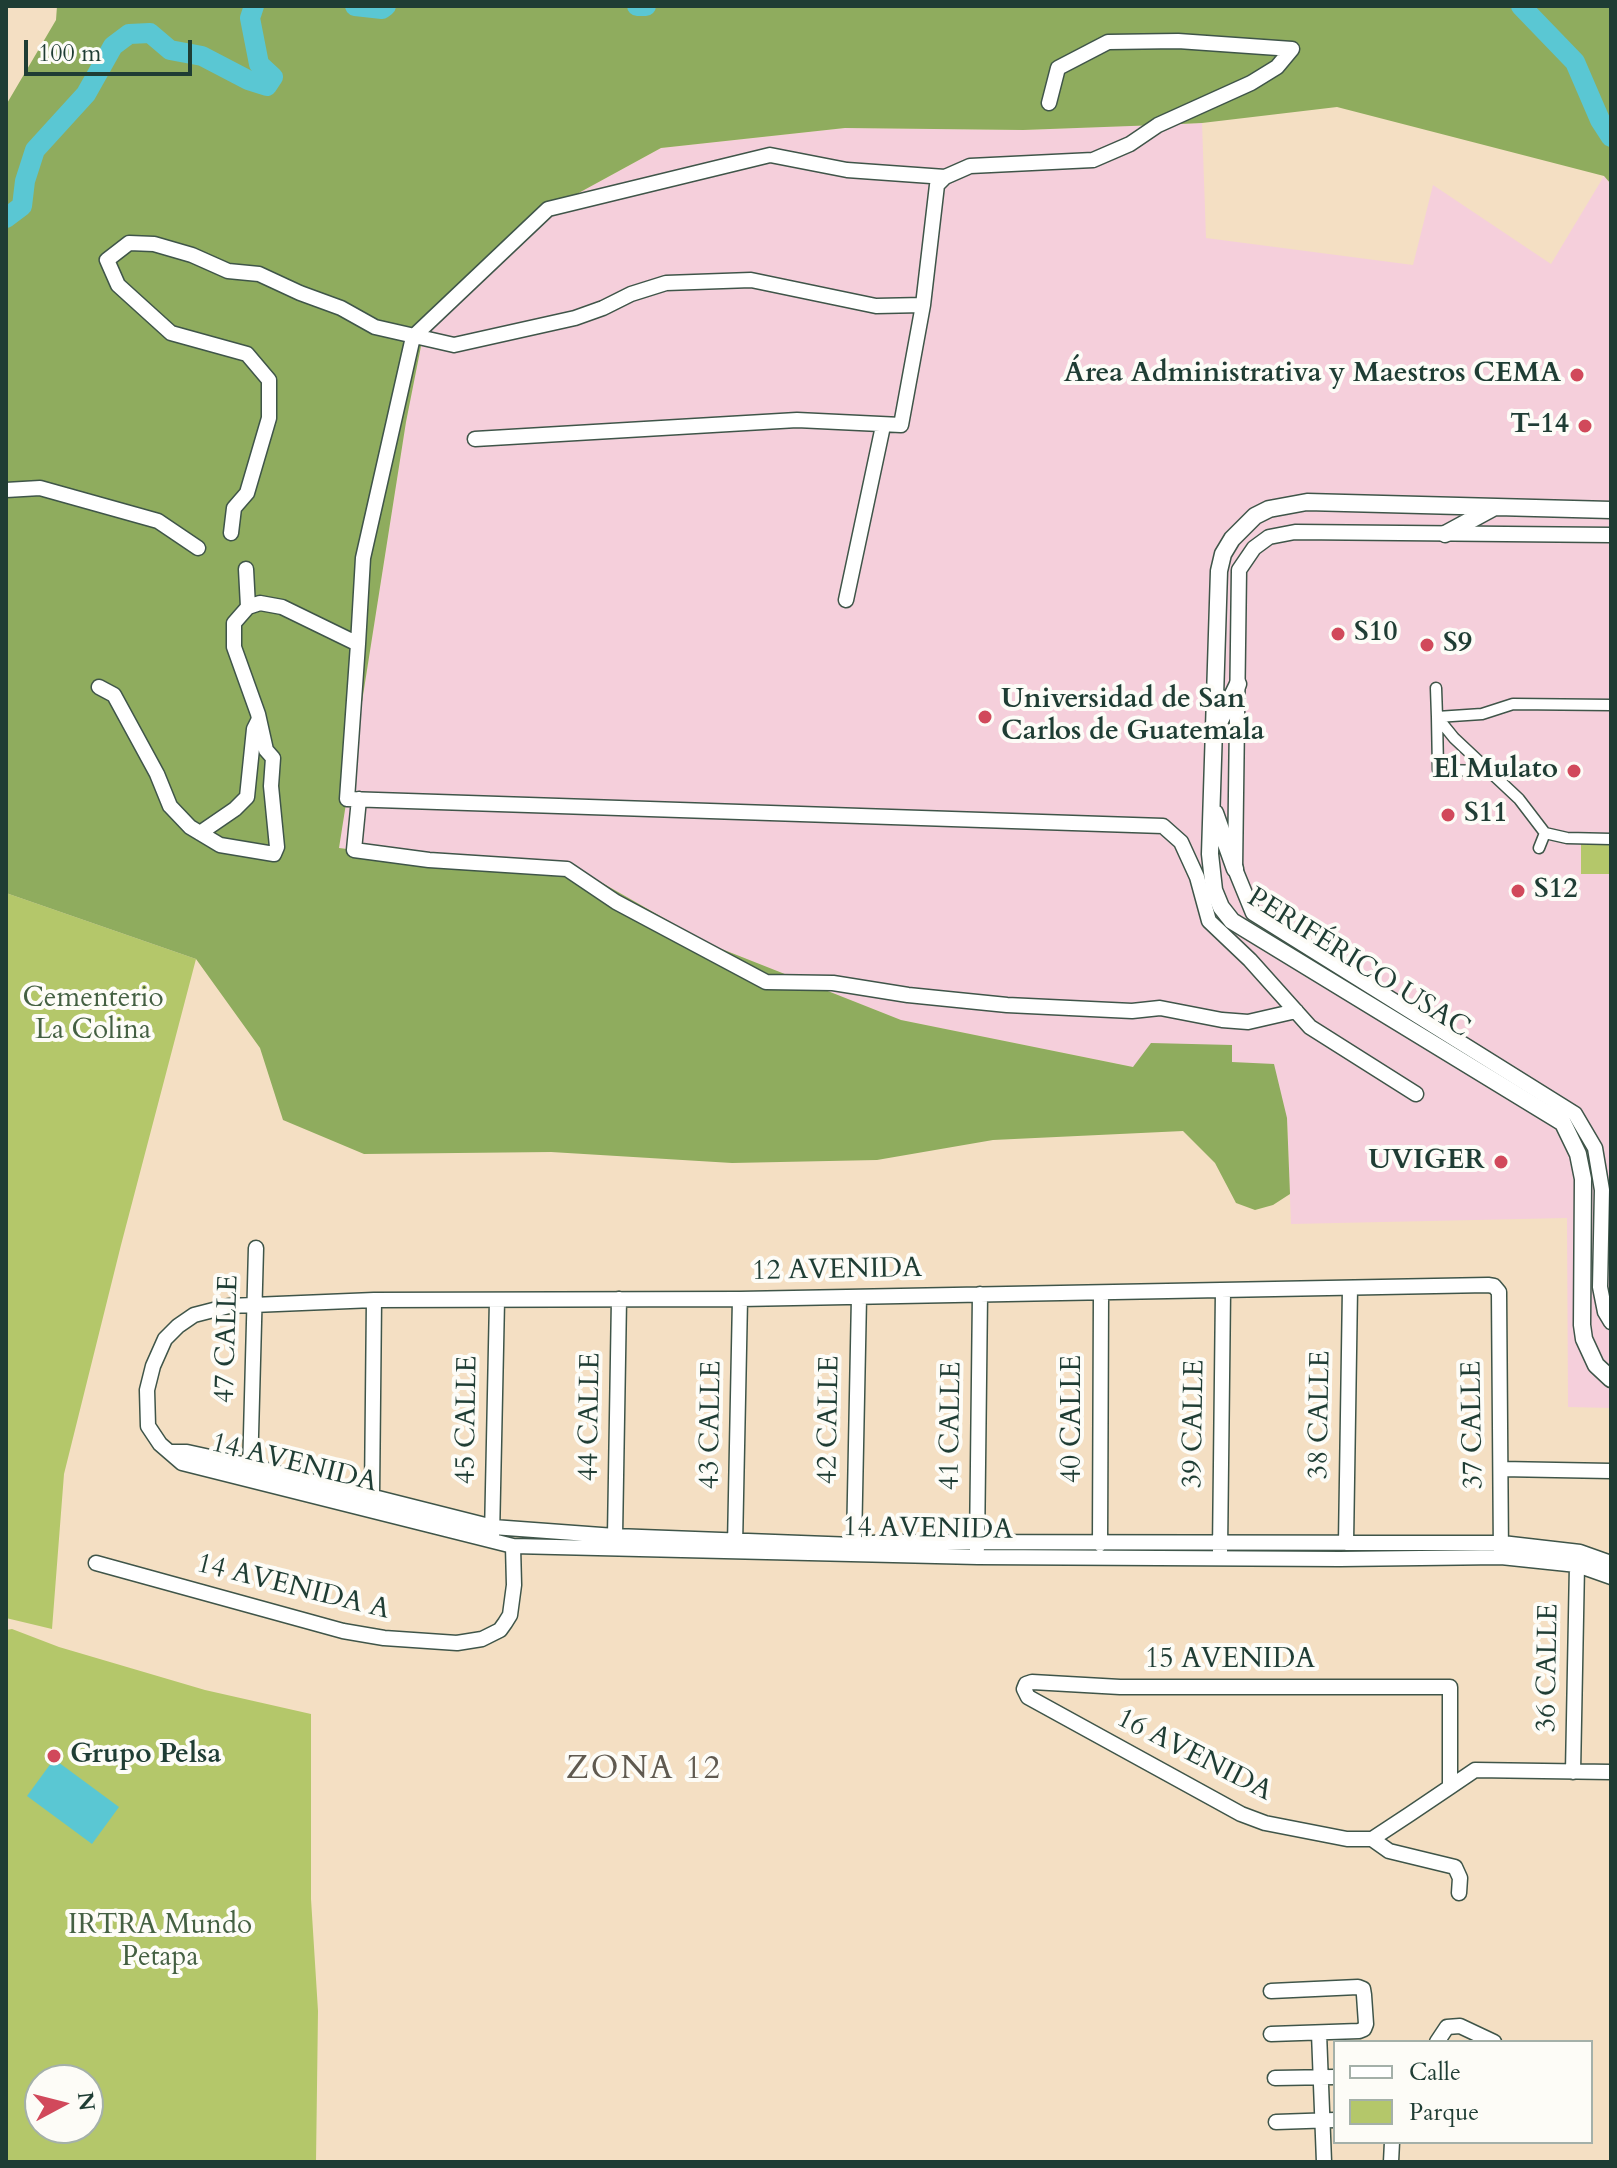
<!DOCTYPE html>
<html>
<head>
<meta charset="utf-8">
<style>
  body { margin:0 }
  #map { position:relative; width:1617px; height:2168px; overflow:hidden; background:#f4dfc3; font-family:Cardo,serif }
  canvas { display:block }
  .frame { position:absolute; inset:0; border:8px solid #1f3d34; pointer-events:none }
  .legend { position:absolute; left:1333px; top:2040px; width:260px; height:104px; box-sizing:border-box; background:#fdfcf7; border:2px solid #a4b0a9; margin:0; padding:10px 14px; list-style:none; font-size:24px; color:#1f3d34 }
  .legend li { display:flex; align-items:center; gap:16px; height:40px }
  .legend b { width:40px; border:2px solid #a4b0a9 }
  .north { position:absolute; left:24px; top:2064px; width:80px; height:80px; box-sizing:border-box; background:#fdfcf7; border:2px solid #a4b0a9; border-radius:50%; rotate:83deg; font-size:22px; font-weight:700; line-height:32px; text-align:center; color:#1f3d34 }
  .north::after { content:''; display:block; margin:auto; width:28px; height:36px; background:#d1495b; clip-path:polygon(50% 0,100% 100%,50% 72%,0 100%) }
  .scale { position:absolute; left:24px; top:40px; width:168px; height:36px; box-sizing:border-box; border:4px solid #1f3d34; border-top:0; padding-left:10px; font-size:24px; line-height:28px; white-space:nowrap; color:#1f3d34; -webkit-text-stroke:6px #fdfcf7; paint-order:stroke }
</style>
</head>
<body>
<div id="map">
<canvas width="1617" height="2168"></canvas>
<div class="frame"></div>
<ul class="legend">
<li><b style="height:10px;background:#fff"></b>Calle</li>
<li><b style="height:22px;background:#b4c76a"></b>Parque</li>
</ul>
<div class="north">N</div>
<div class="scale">100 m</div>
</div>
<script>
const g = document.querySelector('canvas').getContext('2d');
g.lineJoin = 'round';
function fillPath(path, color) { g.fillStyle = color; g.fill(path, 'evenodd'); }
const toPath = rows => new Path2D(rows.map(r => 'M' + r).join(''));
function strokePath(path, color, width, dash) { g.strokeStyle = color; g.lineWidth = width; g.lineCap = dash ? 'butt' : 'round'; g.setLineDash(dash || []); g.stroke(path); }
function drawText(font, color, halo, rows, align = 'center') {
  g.font = font + ' Cardo,serif'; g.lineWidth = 8; g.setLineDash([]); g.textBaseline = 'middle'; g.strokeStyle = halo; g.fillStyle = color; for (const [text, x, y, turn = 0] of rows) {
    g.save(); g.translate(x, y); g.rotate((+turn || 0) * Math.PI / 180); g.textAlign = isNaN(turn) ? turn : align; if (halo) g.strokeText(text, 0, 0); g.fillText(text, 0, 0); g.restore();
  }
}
fillPath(toPath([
  [1202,123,1206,238,1413,265,1433,185,1551,264,1604,176,1611,184,1611,1408,1568,1407,1567,1218,1291,1224,1287,1118,1133,1067,900,1020,709,944,597,880,339,848,406,422,425,326,520,225,661,148,845,128,1023,130]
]), '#f5cfdb');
fillPath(toPath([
  [1581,838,1611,839,1611,874,1581,874],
  [6,893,196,959,121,1245,64,1474,52,1629,6,1618],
  [12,1629,59,1647,205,1690,311,1714,311,1899,318,2011,316,2162,6,2162,6,1630],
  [40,2080,88,2080,88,2128,40,2128]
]), '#b4c76a');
fillPath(toPath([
  [57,6,1611,6,1611,184,1604,176,1337,107,1202,123,1158,125,1023,130,845,128,661,148,520,225,425,326,406,422,339,848,597,880,709,944,901,1020,1133,1067,1151,1043,1232,1045,1232,1062,1274,1064,1287,1118,1290,1194,1273,1205,1255,1210,1236,1203,1215,1163,1183,1131,993,1140,877,1160,732,1163,551,1152,364,1154,283,1120,260,1048,196,959,6,893,6,105,56,20]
]), '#8fac5e');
fillPath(toPath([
  [54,1759,119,1807,92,1844,27,1796]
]), '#5ac7d3');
strokePath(toPath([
  [355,6,382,9,386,6],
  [637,6,646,6],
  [1521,6,1575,62,1600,120,1611,137],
  [6,218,22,206,25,181,35,150,86,94,113,46,129,34,150,33,170,50,202,56,248,80,267,86,273,77,259,64,250,18,254,6]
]), '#5ac7d3', 20);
const pedestrian = toPath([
  [1436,688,1437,717,1454,738,1519,799,1545,833,1567,838,1611,839],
  [1490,771,1438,770,1437,717,1482,714,1513,704,1611,705],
  [1539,848,1545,833]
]);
const minor = toPath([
  [475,439,797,420,901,425,923,305,937,185,945,177,970,166,1093,160,1130,144,1158,125,1251,83,1277,67,1292,49,1178,41,1108,42,1058,68,1049,103],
  [6,490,40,488,158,521,198,548],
  [231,533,234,508,247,493,269,418,269,380,247,354,171,333,118,285,107,260,129,243,154,244,192,255,228,271,259,274,300,293,341,308,375,327,454,345,575,318,603,308,631,294,666,283,751,280,876,306,923,305],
  [1611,535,1295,532,1269,537,1254,548,1239,570,1235,869,1253,913,1575,1114,1595,1148,1602,1190,1600,1287,1605,1312,1611,1322],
  [246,569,248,607,260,603,282,607,358,644,347,799,1163,826,1181,842,1197,877,1209,921,1250,960,1310,1027,1416,1094],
  [846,600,883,426],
  [358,644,363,558,413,337,548,209,770,155,847,170,945,177],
  [99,687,114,695,157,774,170,806,190,827,220,845,274,854,277,847,271,786,273,758,266,750,258,714,234,647,234,623,248,607],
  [359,799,354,850,429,860,567,869,616,902,766,982,833,983,908,995,1007,1005,1132,1011,1160,1008,1222,1020,1248,1022,1296,1011],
  [200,833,235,809,247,797,254,729,259,719],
  [172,1452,187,1452,251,1466,493,1527,615,1536,854,1545,883,1542,1502,1543,1580,1552,1611,1563],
  [1501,1469,1611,1471],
  [250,1472,256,1248],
  [372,1495,374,1300],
  [492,1536,497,1300],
  [615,1536,619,1299],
  [1346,1543,1350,1288],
  [1100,1544,1101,1294],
  [735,1545,740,1299],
  [854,1545,859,1297],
  [977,1549,980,1294],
  [1220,1551,1223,1291],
  [1501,1557,1499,1292,1494,1286,1488,1285,740,1299,374,1300,229,1306,194,1315,178,1326,165,1339,153,1366,147,1390,148,1426,160,1444,182,1463,513,1546,978,1557,1340,1559,1501,1557,1577,1565,1611,1577],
  [96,1563,343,1631,384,1638,457,1643,482,1639,500,1630,505,1623,510,1615,514,1585,513,1546],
  [1573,1772,1577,1565],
  [1450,1787,1450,1687,1120,1687,1032,1682,1026,1684,1024,1689,1028,1697,1241,1814,1265,1823,1347,1839,1372,1839,1410,1814,1450,1787,1475,1770,1611,1772],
  [1372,1839,1389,1851,1455,1867,1460,1878,1459,1893],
  [1319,2033,1324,2162],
  [1271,2034,1359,2031,1364,2029,1366,2024,1364,1995,1363,1989,1358,1987,1271,1991],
  [1437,2042,1447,2027,1460,2026,1494,2042],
  [1275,2078,1335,2077],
  [1276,2122,1335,2120],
  [1391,2162,1392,2142]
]);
const tertiary = toPath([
  [1611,510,1307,502,1269,509,1255,516,1232,539,1223,554,1219,571,1210,854,1214,890,1221,907,1232,921,1563,1123,1578,1154,1583,1179,1582,1325,1584,1339,1596,1365,1611,1379],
  [1445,534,1493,508],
  [1216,729,1238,684],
  [1215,813,1235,869]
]);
strokePath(pedestrian, '#3f5549', 13);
strokePath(minor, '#3f5549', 17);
strokePath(tertiary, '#3f5549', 19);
strokePath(pedestrian, '#fff', 10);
strokePath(minor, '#fff', 14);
strokePath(tertiary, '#fff', 16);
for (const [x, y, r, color] of [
  [1577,375,8,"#d1495b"],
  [1585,426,8,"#d1495b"],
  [1338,634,8,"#d1495b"],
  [1427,645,8,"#d1495b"],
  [985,717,8,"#d1495b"],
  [1574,771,8,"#d1495b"],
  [1448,815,8,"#d1495b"],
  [1518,891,8,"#d1495b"],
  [1501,1162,8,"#d1495b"],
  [54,1756,8,"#d1495b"]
]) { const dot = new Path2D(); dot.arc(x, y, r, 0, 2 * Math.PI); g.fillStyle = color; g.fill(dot); strokePath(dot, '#fdfcf7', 3); }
drawText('bold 28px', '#1f3d34', '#fdfcf7', [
  ["Área Administrativa y Maestros CEMA",1561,375,"right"],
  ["T-14",1569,426,"right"],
  ["S10",1354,634],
  ["S9",1443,645],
  ["Universidad de San",1001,701],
  ["Carlos de Guatemala",1001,733],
  ["El Mulato",1558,771,"right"],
  ["S11",1464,815],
  ["S12",1534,891],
  ["UVIGER",1485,1162,"right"],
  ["Grupo Pelsa",70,1756]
], 'left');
drawText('28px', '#1f3d34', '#fdfcf7', [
  ["PERIFÉRICO USAC",1358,964,32],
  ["12 AVENIDA",837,1271,-1],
  ["47 CALLE",228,1339,-88],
  ["38 CALLE",1321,1415,-89],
  ["44 CALLE",591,1417,-89],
  ["40 CALLE",1074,1419,-90],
  ["45 CALLE",468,1420,-89],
  ["42 CALLE",830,1420,-89],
  ["39 CALLE",1195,1424,-89],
  ["43 CALLE",712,1425,-89],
  ["37 CALLE",1474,1425,-91],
  ["41 CALLE",952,1426,-89],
  ["14 AVENIDA",294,1464,14],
  ["14 AVENIDA",928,1530,1],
  ["14 AVENIDA A",293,1588,14],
  ["15 AVENIDA",1230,1661],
  ["36 CALLE",1549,1668,-89],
  ["16 AVENIDA",1194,1756,27]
]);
drawText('28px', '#446042', '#fdfcf7', [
  ["Cementerio",93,1000],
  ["La Colina",93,1032],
  ["IRTRA Mundo",160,1927],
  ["Petapa",160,1959]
]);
g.letterSpacing = '2px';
drawText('32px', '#605a50', '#fdfcf7', [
  ["ZONA 12",644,1771]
]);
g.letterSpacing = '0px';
</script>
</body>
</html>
